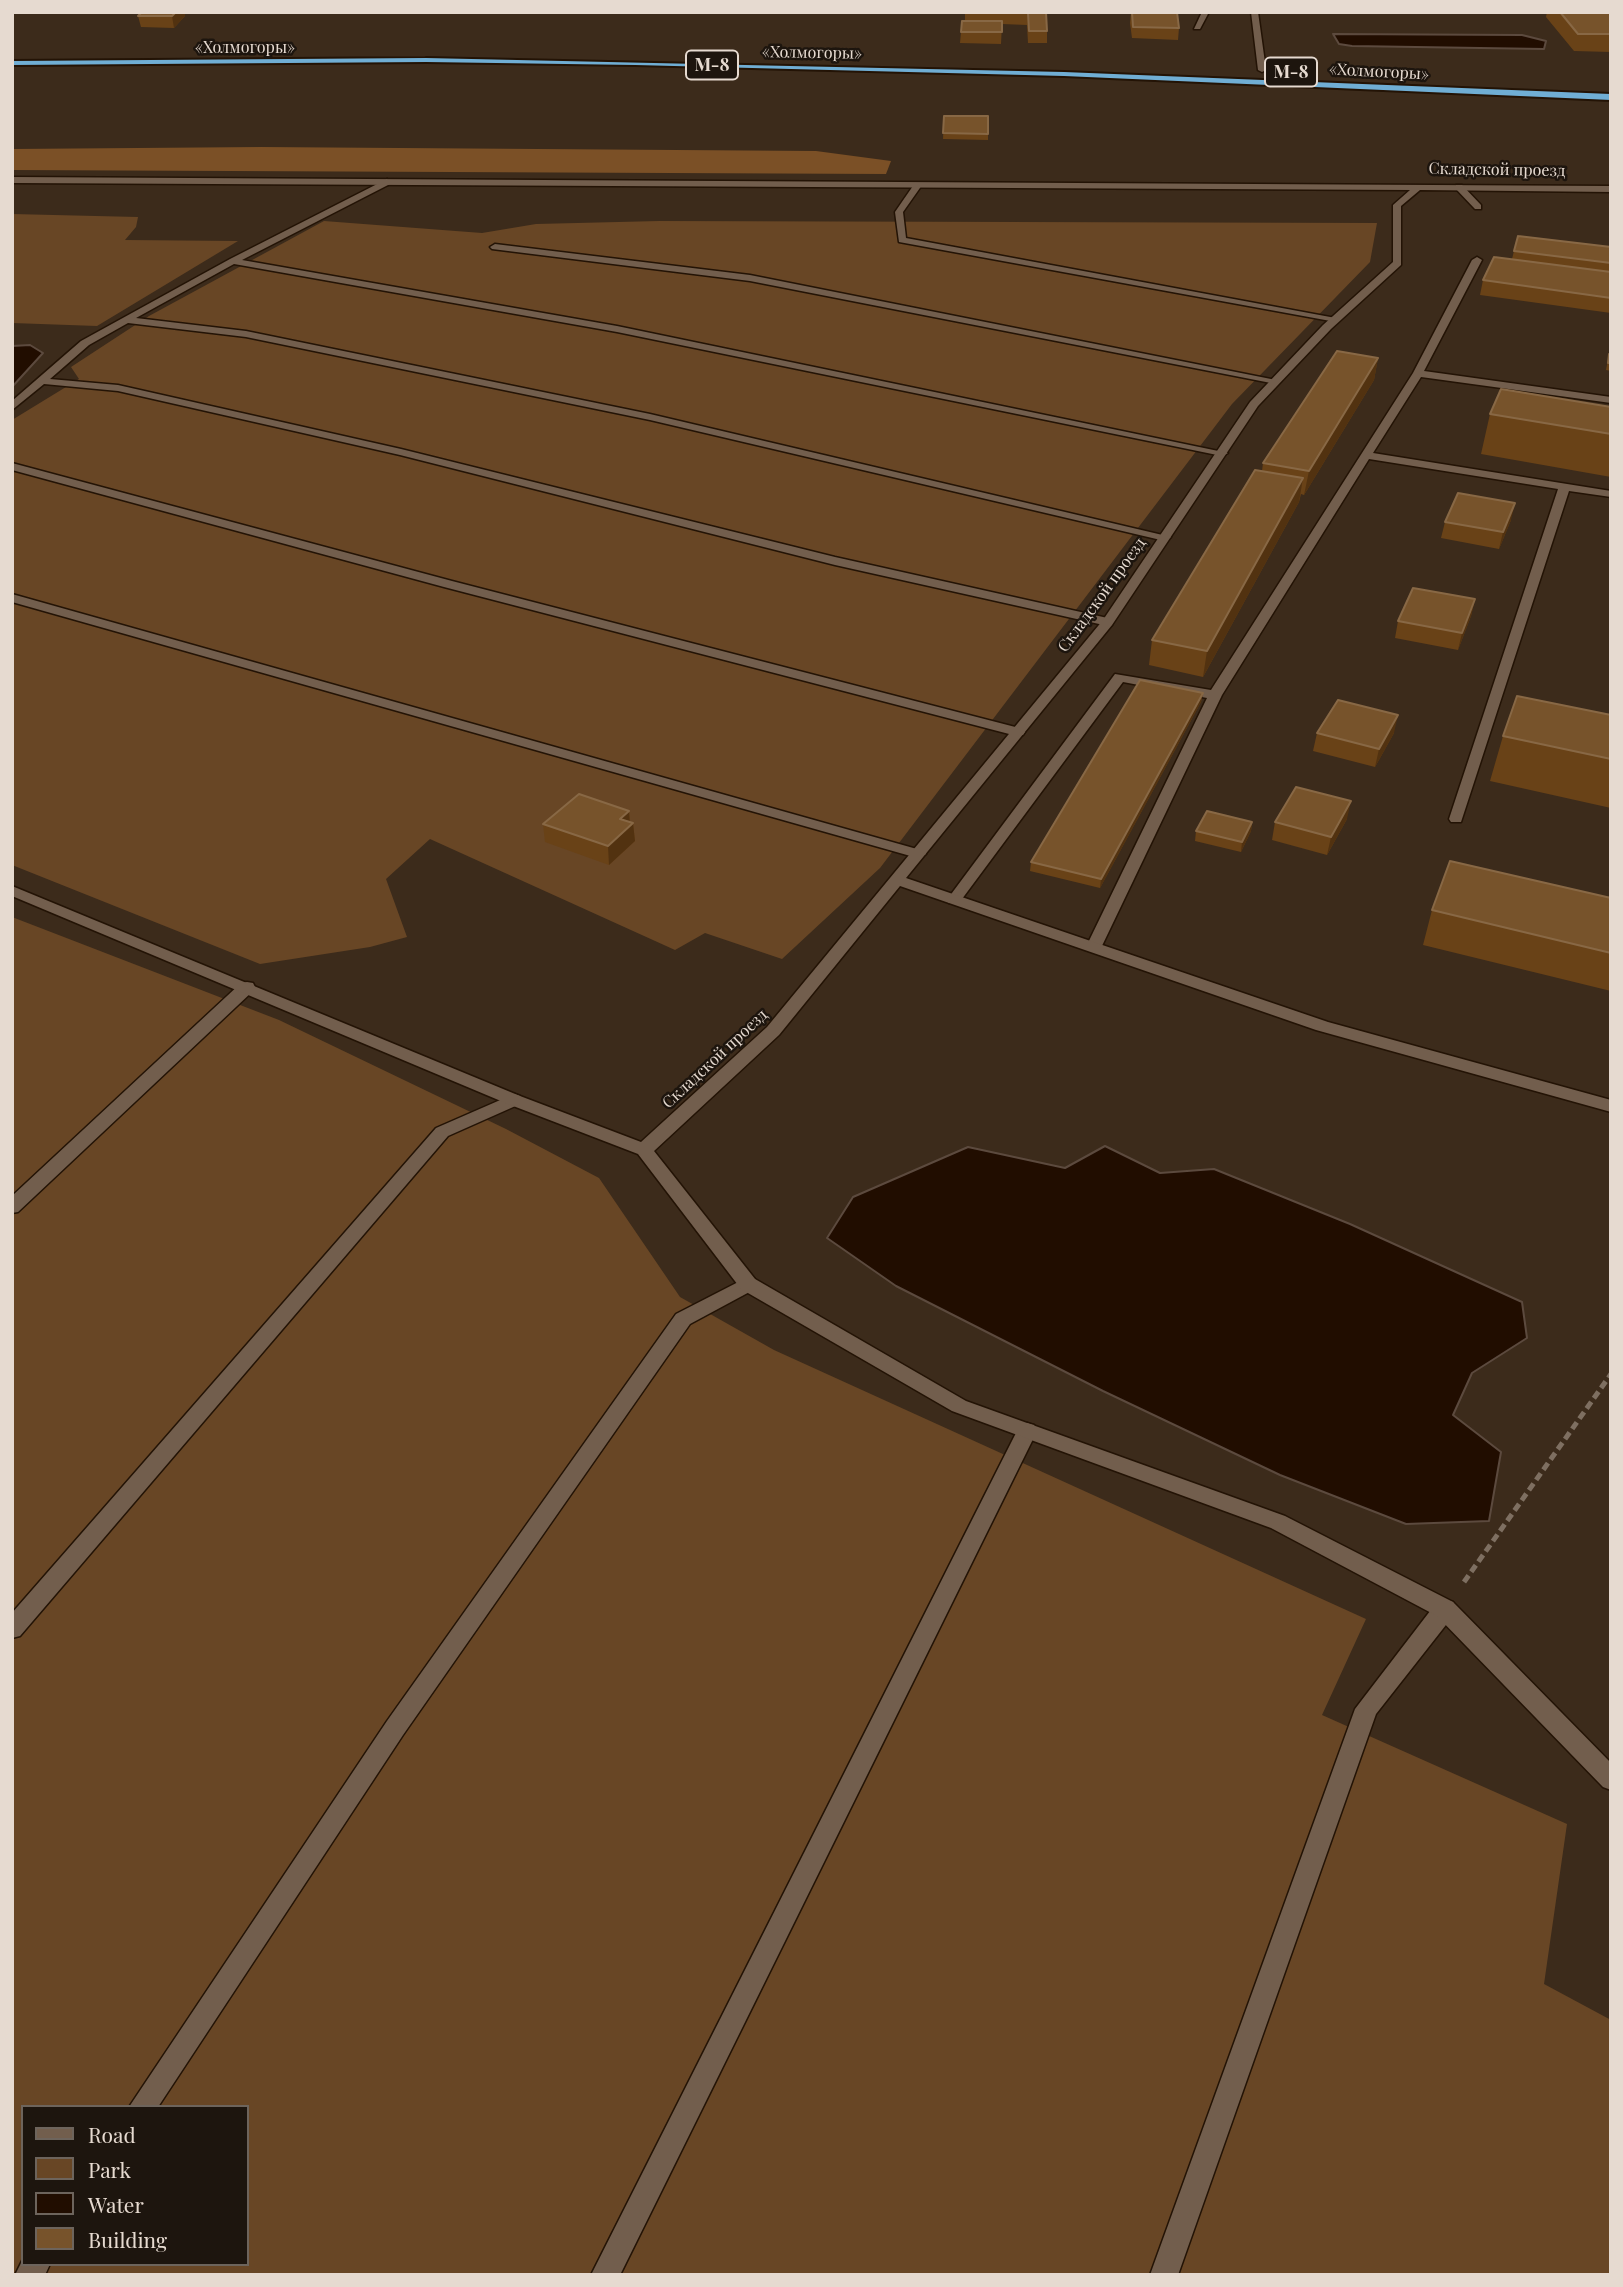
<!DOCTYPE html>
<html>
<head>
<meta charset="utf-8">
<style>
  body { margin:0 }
  #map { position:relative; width:1623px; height:2287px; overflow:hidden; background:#3c2b1b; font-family:"Playfair Display",serif }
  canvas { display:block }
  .frame { position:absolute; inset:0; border:14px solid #e6dad0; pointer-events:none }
  .legend { position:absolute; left:21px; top:2105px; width:228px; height:161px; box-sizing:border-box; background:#1d150e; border:2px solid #6d645c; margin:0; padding:9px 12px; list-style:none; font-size:21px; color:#e6dad0 }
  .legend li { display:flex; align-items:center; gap:14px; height:35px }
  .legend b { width:35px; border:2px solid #6d645c }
</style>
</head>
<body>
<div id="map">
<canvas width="1623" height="2287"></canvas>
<div class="frame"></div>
<ul class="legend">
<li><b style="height:9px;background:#725e4d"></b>Road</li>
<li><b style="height:19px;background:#684625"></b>Park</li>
<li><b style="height:19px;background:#210d00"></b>Water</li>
<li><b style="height:19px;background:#77532b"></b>Building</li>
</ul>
</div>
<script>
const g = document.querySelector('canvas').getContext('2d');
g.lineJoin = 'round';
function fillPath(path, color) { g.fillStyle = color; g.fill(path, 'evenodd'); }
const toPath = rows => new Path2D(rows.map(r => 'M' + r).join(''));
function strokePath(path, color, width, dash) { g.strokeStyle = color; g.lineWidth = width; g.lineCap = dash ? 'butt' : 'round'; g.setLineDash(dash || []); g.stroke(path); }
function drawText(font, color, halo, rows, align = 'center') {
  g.font = font + ' "Playfair Display",serif'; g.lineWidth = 5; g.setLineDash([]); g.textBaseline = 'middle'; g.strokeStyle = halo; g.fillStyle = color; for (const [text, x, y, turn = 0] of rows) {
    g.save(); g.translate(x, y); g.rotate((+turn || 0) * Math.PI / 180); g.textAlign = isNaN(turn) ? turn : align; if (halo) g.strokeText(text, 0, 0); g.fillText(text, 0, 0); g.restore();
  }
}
fillPath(toPath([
  [12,214,138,217,136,227,125,240,238,241,97,326,12,323],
  [324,221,482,233,536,224,659,221,1377,223,1370,262,1232,404,880,868,782,959,705,933,675,950,430,839,386,879,407,937,370,947,260,964,12,865,12,420,79,379,71,367,149,316],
  [12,917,279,1020,506,1129,599,1178,680,1297,774,1350,1366,1619,1322,1715,1567,1824,1544,1984,1611,2020,1611,2275,12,2275],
  [23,2107,247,2107,247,2264,23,2264]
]), '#684625');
fillPath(toPath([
  [261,147,816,151,891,161,886,174,12,170,12,149]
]), '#7b5026');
const water = toPath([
  [1333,34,1522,35,1546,41,1544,49,1352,46,1339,44,1333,34],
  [30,345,43,353,12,387,12,346,30,345],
  [1105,1146,1160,1173,1214,1169,1350,1224,1522,1302,1527,1338,1472,1373,1453,1415,1501,1452,1489,1521,1406,1524,1280,1475,1103,1391,896,1286,827,1238,853,1197,968,1147,1065,1168,1105,1146]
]);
fillPath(water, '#210d00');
strokePath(water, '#5c4a3e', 2);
const service = toPath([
  [1202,12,1209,12,1200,29,1194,29,1202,12],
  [387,179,390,184,242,260,617,326,1228,453,1222,456,617,332,234,264,136,318,246,331,650,414,1171,537,1165,541,650,420,246,337,128,323,89,345,50,379,118,385,401,449,835,557,1112,619,1112,625,1108,626,835,565,400,455,118,391,44,384,12,410,12,401,81,341,230,259,387,179],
  [915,183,922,185,903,212,906,238,1341,319,1336,322,899,242,895,212,915,183],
  [1456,185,1462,185,1481,205,1481,209,1475,209,1456,189,1456,185],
  [495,244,750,275,1281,381,1276,384,750,281,492,249,490,247,495,244],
  [1477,257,1482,260,1424,371,1611,397,1611,403,1421,377,1373,453,1611,491,1611,497,1569,491,1461,822,1451,822,1449,819,1558,489,1369,459,1222,695,1100,950,1094,952,1086,947,1207,698,1123,682,959,903,949,903,946,900,949,897,1115,674,1211,690,1413,373,1472,260,1477,257],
  [12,463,452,581,1023,729,1025,732,1023,735,1013,735,444,587,12,470,12,463],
  [12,594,924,851,926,854,919,858,914,857,12,602,12,594],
  [247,982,253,983,255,987,253,991,18,1212,12,1213,12,1196,241,983,247,982],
  [514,1094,520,1096,523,1100,520,1104,448,1136,20,1636,12,1638,12,1613,436,1128,514,1094],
  [748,1277,755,1279,757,1284,755,1289,690,1324,403,1735,158,2107,129,2107,387,1721,676,1314,748,1277],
  [1027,1423,1034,1425,1037,1431,620,2275,591,2275,1017,1431,1020,1425,1027,1423],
  [1445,1600,1453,1602,1456,1609,1453,1616,1376,1714,1178,2275,1150,2275,1355,1709,1437,1602,1445,1600],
  [23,2259,23,2264,50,2264,45,2275,15,2275,23,2259]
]);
const minor = toPath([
  [1251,12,1258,12,1266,70,1262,72,1258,70,1251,12],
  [12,177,1611,186,1611,192,1420,190,1401,206,1401,265,1331,329,1258,406,1112,625,906,878,1328,1022,1611,1100,1611,1112,1316,1030,900,886,779,1035,654,1151,755,1279,966,1401,1285,1516,1453,1602,1611,1763,1611,1790,1603,1787,1437,1616,1271,1528,952,1411,741,1289,638,1154,508,1104,12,896,12,886,520,1096,641,1142,767,1027,1103,620,1250,402,1323,325,1393,262,1393,205,1410,190,12,183,12,177]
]);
const trunk = toPath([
  [426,58,1064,72,1611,94,1611,100,1064,76,635,65,426,62,12,65,12,61,426,58]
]);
strokePath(service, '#231305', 3);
strokePath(minor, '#231305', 3);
strokePath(trunk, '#231305', 4);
strokePath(toPath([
  [1464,1582,1611,1374]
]), '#7e6f61', 5, [8, 4.5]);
fillPath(service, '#725e4d');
fillPath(minor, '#725e4d');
fillPath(trunk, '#70aed4');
fillPath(toPath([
  [142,12,185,12,185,16,174,28,141,27,138,16],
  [965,12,1046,12,1047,31,1047,43,1028,43,1027,25,1002,24,1001,44,960,43,962,21,965,21],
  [1131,12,1179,28,1178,40,1132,38,1130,23],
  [1547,12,1610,12,1611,52,1574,51,1546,17],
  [944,116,988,134,988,140,943,139],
  [1611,247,1611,313,1480,295,1483,280,1512,259,1514,251],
  [1609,354,1611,354,1611,371,1606,370],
  [1378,358,1374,380,1304,495,1301,494,1299,502,1203,677,1149,665,1152,640,1262,471,1263,463],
  [1611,407,1611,477,1481,454,1490,414],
  [1511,520,1499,549,1441,538,1445,522],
  [1475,599,1471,616,1458,650,1395,638,1398,621],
  [1203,693,1201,702,1100,888,1030,871,1031,862],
  [1611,715,1611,808,1490,781,1503,736],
  [1317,733,1394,733,1375,767,1313,751],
  [629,811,630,822,633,823,635,841,609,865,545,842,543,824],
  [1347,819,1327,855,1272,840,1275,822],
  [1252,822,1251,831,1241,852,1195,841,1196,831],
  [1611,898,1611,991,1423,945,1432,910]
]), '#694217');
fillPath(toPath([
  [176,12,185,12,185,16,174,28,172,16],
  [1378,358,1374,380,1304,495,1309,471],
  [1303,478,1299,502,1203,677,1207,651],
  [1515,503,1511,520,1499,549,1503,532],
  [1475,599,1471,616,1458,650,1462,633],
  [1203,693,1201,702,1100,888,1101,879],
  [1398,715,1394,733,1375,767,1379,749],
  [1351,801,1347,819,1327,855,1331,837],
  [629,811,630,826,633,823,635,841,609,865,608,846,620,819],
  [1252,822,1251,831,1241,852,1242,842]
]), '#523210');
const building = toPath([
  [142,12,176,12,172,16,138,16,142,12],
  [992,12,1046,12,1047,31,1029,31,1028,13,992,12],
  [1132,12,1177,12,1179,28,1133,27,1132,12],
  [1560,12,1610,12,1611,34,1578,34,1560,12],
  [962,21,1002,21,1002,32,961,32,962,21],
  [944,116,988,116,988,134,943,133,944,116],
  [1518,236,1611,247,1611,263,1514,251,1518,236],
  [1494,257,1611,272,1611,298,1483,280,1494,257],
  [1337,351,1378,358,1309,471,1263,463,1337,351],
  [1609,354,1611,354,1611,363,1608,363,1609,354],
  [1501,389,1611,407,1611,434,1490,414,1501,389],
  [1255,470,1303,478,1207,651,1152,640,1255,470],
  [1458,493,1515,503,1503,532,1445,522,1458,493],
  [1413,588,1475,599,1462,633,1398,621,1413,588],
  [1140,680,1203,693,1101,879,1031,862,1140,680],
  [1517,696,1611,715,1611,759,1503,736,1517,696],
  [1338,700,1398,715,1379,749,1317,733,1338,700],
  [1296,787,1351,801,1331,837,1275,822,1296,787],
  [579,794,629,811,620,819,633,823,608,846,543,824,579,794],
  [1207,811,1252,822,1242,842,1196,831,1207,811],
  [1450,861,1611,898,1611,953,1432,910,1450,861]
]);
fillPath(building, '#77532b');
strokePath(building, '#886845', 2);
drawText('16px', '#e6dad0', '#1d150e', [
  ["«Холмогоры»",245,48],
  ["«Холмогоры»",812,53,1],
  ["«Холмогоры»",1379,72,3],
  ["Складской проезд",1497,170,1],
  ["Складской проезд",1102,595,-54],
  ["Складской проезд",715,1059,-43]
]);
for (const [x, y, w] of [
  [712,65,52],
  [1291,72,52]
]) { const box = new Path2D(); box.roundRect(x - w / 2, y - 14.5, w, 29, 5); g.fillStyle = '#1d150e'; g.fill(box); strokePath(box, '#e6dad0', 2); }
drawText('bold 18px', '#e6dad0', null, [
  ["М-8",712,65],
  ["М-8",1291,72]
]);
</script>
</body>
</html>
